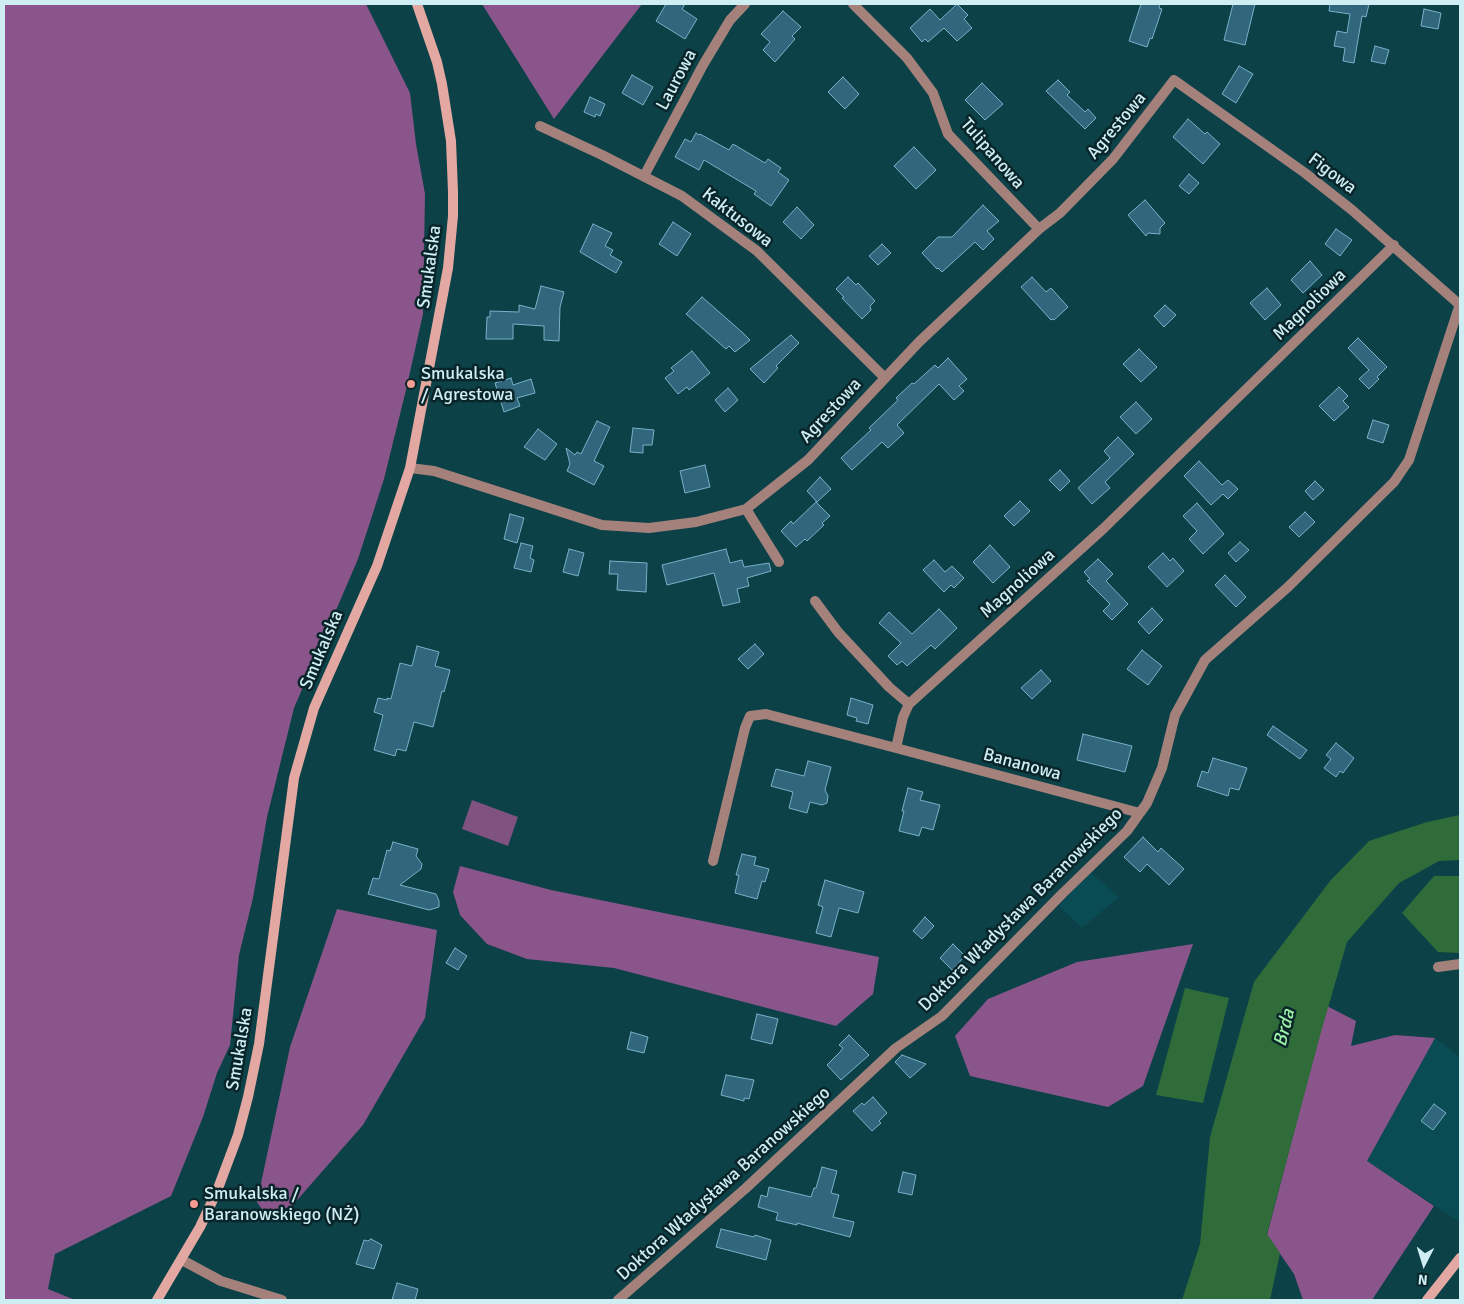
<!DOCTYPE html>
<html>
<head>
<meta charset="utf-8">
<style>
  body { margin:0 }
  #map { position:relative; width:1464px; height:1304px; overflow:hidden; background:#0c4147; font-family:Signika,sans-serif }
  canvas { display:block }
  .frame { position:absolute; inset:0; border:5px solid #ceeef3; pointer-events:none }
  .north { position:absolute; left:1399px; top:1239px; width:50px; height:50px; -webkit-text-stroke:4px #092529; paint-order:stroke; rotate:185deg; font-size:14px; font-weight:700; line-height:20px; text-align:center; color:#ceeef3 }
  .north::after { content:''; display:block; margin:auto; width:18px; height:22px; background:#ceeef3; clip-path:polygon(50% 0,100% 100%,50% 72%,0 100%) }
</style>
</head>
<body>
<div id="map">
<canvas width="1464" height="1304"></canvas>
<div class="frame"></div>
<div class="north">N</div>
</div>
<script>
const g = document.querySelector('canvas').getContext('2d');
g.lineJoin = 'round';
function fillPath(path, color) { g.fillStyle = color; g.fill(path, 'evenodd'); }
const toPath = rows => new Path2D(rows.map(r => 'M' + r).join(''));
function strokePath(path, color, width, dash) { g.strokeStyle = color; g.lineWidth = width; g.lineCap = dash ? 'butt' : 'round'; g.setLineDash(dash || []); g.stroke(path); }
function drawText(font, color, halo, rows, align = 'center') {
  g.font = font + ' Signika,sans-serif'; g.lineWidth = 5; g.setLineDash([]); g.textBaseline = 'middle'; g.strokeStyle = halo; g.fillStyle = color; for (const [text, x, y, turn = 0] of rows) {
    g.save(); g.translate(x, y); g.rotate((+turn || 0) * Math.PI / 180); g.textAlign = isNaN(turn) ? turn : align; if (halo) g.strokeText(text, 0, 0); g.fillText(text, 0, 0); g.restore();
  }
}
fillPath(toPath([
  [1090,872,1119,897,1082,928,1059,906],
  [1435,1038,1460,1057,1460,1222,1367,1161]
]), '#094c54');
fillPath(toPath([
  [472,800,518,817,508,846,462,829]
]), '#805280');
fillPath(toPath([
  [4,4,366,4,410,93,416,144,425,194,423,314,406,390,384,479,358,559,294,708,267,817,253,898,239,955,230,1045,217,1073,203,1117,171,1196,55,1254,48,1289,75,1300,4,1300],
  [482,4,642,4,554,119],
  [460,866,551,890,879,957,873,994,836,1026,614,968,527,959,487,944,460,915,453,892],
  [337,909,437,930,425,1018,363,1125,291,1207,264,1212,257,1202,290,1047],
  [1193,944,1143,1086,1108,1107,970,1076,955,1036,988,999,1077,962],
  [1327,1006,1356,1021,1351,1046,1395,1035,1435,1038,1367,1161,1434,1206,1372,1300,1303,1300,1294,1274,1267,1235]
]), '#8a558a');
fillPath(toPath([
  [1460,815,1460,860,1439,861,1399,883,1347,942,1321,1032,1267,1234,1280,1253,1270,1300,1182,1300,1200,1244,1210,1137,1254,982,1330,881,1369,841,1427,822],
  [1434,876,1460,876,1460,953,1438,952,1402,913],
  [1185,988,1229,998,1203,1103,1156,1095]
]), '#306c39');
const building = toPath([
  [666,4,685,4,682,9,697,19,685,39,656,21,666,4],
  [957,4,968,15,964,19,972,28,957,41,944,28,928,42,925,39,922,42,910,28,930,9,940,20,957,4],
  [1141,4,1160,4,1159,8,1162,9,1152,39,1150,38,1147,47,1129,41,1141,4],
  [1233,4,1255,4,1245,45,1224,40,1233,4],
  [1330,4,1369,4,1366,17,1362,16,1354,63,1343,61,1345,48,1334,46,1337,31,1347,33,1350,14,1329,11,1330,4],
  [1424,9,1441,13,1438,29,1421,26,1424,9],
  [783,11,801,27,792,36,795,39,775,62,763,50,770,42,761,34,783,11],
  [1375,46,1389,50,1385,64,1371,61,1375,46],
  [1239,66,1253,74,1236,103,1222,94,1239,66],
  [632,75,653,87,643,105,622,93,632,75],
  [843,77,859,94,845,109,828,92,843,77],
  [1058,80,1070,92,1067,95,1085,112,1088,109,1096,118,1085,129,1046,91,1058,80],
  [982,83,1003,104,985,120,965,100,982,83],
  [590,97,605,104,600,116,596,114,595,117,584,112,590,97],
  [1188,119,1205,134,1207,132,1220,144,1203,164,1173,137,1188,119],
  [696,133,699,135,700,134,729,150,733,144,765,163,768,159,781,168,778,172,789,180,771,206,754,194,756,191,704,160,699,170,675,157,685,139,691,142,696,133],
  [914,147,936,170,916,189,894,166,914,147],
  [1189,174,1199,183,1189,194,1179,186,1189,174],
  [1145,200,1165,223,1160,228,1160,234,1148,233,1146,236,1128,215,1145,200],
  [983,205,999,221,987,231,994,239,983,250,975,242,942,272,938,268,937,269,922,253,938,237,952,237,983,205],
  [797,207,814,225,801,239,783,222,797,207],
  [673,222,691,234,677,256,659,244,673,222],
  [593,224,612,233,605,246,613,250,610,255,622,262,616,273,580,252,593,224],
  [1336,229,1352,240,1340,256,1325,244,1336,229],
  [882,244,891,253,878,265,869,256,882,244],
  [1310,261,1322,275,1303,293,1291,280,1310,261],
  [848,277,856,285,858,283,875,301,870,306,871,310,862,319,842,298,844,297,836,289,848,277],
  [1032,277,1046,292,1051,288,1068,307,1054,320,1052,319,1051,320,1021,287,1032,277],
  [541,286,564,292,560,307,559,341,544,340,544,326,513,324,513,339,486,339,487,317,490,317,490,311,519,312,519,305,535,309,541,286],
  [1267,288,1281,305,1265,320,1250,303,1267,288],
  [702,297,743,333,750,340,735,352,729,346,726,349,686,314,702,297],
  [1165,305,1176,315,1164,327,1154,316,1165,305],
  [791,335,799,343,776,366,778,368,764,383,750,369,791,335],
  [1358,338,1387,367,1377,377,1379,379,1369,389,1359,379,1369,370,1348,348,1358,338],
  [1139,349,1157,367,1141,382,1123,364,1139,349],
  [692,351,710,373,689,390,687,387,678,394,665,378,674,371,671,368,692,351],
  [948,358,967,379,959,386,964,391,954,400,939,384,897,425,904,433,888,448,882,442,852,470,841,458,871,430,869,428,898,400,896,398,912,383,914,384,935,365,938,368,948,358],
  [511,378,513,385,531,379,535,393,517,398,520,406,504,412,495,383,511,378],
  [1339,387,1348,396,1343,401,1349,407,1334,421,1319,406,1339,387],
  [728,388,738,400,725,412,715,400,728,388],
  [1136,402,1152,419,1136,434,1120,417,1136,402],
  [1373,420,1389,425,1383,443,1367,438,1373,420],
  [597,421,610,427,594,461,604,466,594,485,567,471,570,464,566,448,575,455,577,452,581,454,597,421],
  [633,428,654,430,652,445,643,445,643,453,630,452,633,428],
  [538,429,557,444,545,460,524,447,538,429],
  [1118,437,1134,454,1105,482,1110,488,1092,504,1078,488,1110,458,1104,451,1118,437],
  [1199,461,1222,485,1228,480,1238,489,1228,499,1223,494,1211,505,1184,476,1199,461],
  [705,465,710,487,685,493,680,471,705,465],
  [1060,470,1070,481,1060,491,1049,480,1060,470],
  [820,477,831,489,817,502,807,491,820,477],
  [1315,481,1324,490,1313,500,1305,491,1315,481],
  [1020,501,1030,511,1014,526,1004,516,1020,501],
  [816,502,830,516,822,523,824,525,807,541,805,539,796,547,781,531,791,521,793,524,816,502],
  [1197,503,1224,534,1203,554,1189,539,1197,531,1183,516,1197,503],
  [1305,512,1315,522,1299,537,1289,527,1305,512],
  [510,514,524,518,517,543,504,539,510,514],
  [1240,542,1249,550,1236,562,1228,553,1240,542],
  [521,543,533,546,530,558,534,560,531,572,514,568,521,543],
  [990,545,1010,567,993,583,973,562,990,545],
  [569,549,584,553,578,576,563,572,569,549],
  [726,549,730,563,742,560,744,567,769,563,771,571,747,578,749,586,737,589,740,602,723,606,714,573,667,585,662,565,726,549],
  [1163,553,1170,561,1173,558,1184,571,1167,587,1148,567,1163,553],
  [1098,559,1113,574,1106,581,1128,604,1112,620,1103,611,1110,604,1087,581,1090,579,1084,572,1098,559],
  [934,560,945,572,952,566,964,578,954,588,951,585,944,592,923,570,934,560],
  [610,561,647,563,646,592,617,590,618,574,609,574,610,561],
  [1225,575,1246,597,1236,607,1215,585,1225,575],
  [1152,608,1163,620,1149,634,1138,622,1152,608],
  [939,609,957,628,935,649,931,645,907,666,902,661,897,665,888,656,901,643,879,623,889,612,912,634,939,609],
  [755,644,764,654,748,669,738,659,755,644],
  [417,646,439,652,435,666,450,670,444,692,442,691,433,727,414,722,406,751,397,749,395,756,374,750,383,715,374,712,378,698,387,700,387,698,391,699,400,663,412,666,417,646],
  [1142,650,1162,666,1148,685,1127,669,1142,650],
  [1041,670,1051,681,1032,699,1021,688,1041,670],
  [851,698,873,705,868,724,856,721,857,718,847,715,851,698],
  [1273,726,1307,750,1300,759,1267,735,1273,726],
  [1083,734,1132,746,1125,772,1077,760,1083,734],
  [1336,743,1354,758,1343,773,1340,771,1336,777,1324,768,1331,759,1326,755,1336,743],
  [1213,758,1247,768,1239,790,1230,788,1228,796,1197,786,1202,771,1208,773,1213,758],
  [808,761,831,767,825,790,828,796,827,803,822,805,810,802,807,813,789,808,793,792,771,786,776,769,804,776,808,761],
  [908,788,923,792,920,800,940,805,933,830,922,827,919,836,899,831,904,811,902,811,908,788],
  [1143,837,1158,852,1161,848,1184,869,1169,885,1147,864,1140,872,1124,857,1143,837],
  [393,842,418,849,416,856,422,864,421,869,400,885,436,894,439,901,439,907,429,910,368,894,373,878,379,879,387,850,390,851,393,842],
  [742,854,756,857,754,865,769,869,765,882,762,881,757,899,735,893,739,875,736,875,742,854],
  [825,880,864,892,858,913,839,908,831,937,816,933,823,907,818,905,825,880],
  [925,917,934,926,922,939,913,931,925,917],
  [953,944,965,956,952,970,940,958,953,944],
  [455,948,467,956,458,970,446,963,455,948],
  [757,1014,778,1019,772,1044,751,1039,757,1014],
  [631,1032,648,1037,644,1053,627,1049,631,1032],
  [849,1035,869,1055,841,1080,827,1065,840,1052,843,1048,839,1045,849,1035],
  [902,1055,926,1064,910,1078,895,1062,902,1055],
  [726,1075,754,1080,749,1099,744,1098,744,1101,721,1095,726,1075],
  [873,1097,887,1113,879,1121,881,1123,872,1131,853,1111,862,1103,864,1105,873,1097],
  [1434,1104,1446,1113,1433,1130,1421,1121,1434,1104],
  [822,1167,837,1171,831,1193,839,1195,833,1217,854,1222,850,1237,797,1223,797,1225,776,1220,778,1213,758,1207,761,1195,767,1197,769,1187,811,1197,814,1188,816,1188,822,1167],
  [903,1172,916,1175,912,1195,898,1192,903,1172],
  [721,1229,754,1237,755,1235,771,1240,766,1260,716,1247,721,1229],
  [371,1239,382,1245,374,1269,356,1264,364,1240,368,1241,371,1239],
  [397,1283,418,1289,415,1300,392,1300,397,1283]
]);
fillPath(building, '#31677d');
strokePath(building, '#7ab1c9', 1);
strokePath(toPath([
  [853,4,907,58,933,93,948,134,1039,229],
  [540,126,602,155,682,196,757,251,885,378],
  [644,176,703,65,730,20,745,4],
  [410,468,434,471,602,525,649,528,696,522,746,509,808,460,919,342,1039,229,1060,213,1113,159,1174,80,1305,173,1352,210,1460,305],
  [746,509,779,562],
  [815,601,838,632,889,687,909,704],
  [896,748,1140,813],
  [713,861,745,728,750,716,766,714,896,748,903,717,909,704,1103,529,1394,245],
  [1438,967,1460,964],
  [182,1260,221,1281,282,1300],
  [618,1300,746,1188,896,1048,942,1016,1063,893,1127,831,1147,803,1162,768,1175,715,1205,660,1288,587,1394,482,1409,460,1460,304]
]), '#a5817c', 10);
strokePath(toPath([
  [157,1300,200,1227,217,1191,238,1135,248,1097,259,1044,294,778,314,708,377,566,410,468,448,268,453,216,453,192,451,141,442,84,437,62,417,4],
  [1427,1300,1460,1258]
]), '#e2a8a1', 10);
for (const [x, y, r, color] of [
  [411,384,5,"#f59c92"],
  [194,1204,5,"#f59c92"]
]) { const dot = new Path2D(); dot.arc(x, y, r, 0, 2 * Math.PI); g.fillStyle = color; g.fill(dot); strokePath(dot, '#092529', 2); }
drawText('18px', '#ceeef3', '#092529', [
  ["Laurowa",677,80,-62],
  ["Agrestowa",1117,126,-50],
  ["Tulipanowa",992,154,49],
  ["Figowa",1332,174,37],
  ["Kaktusowa",737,218,38],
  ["Smukalska",430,267,-82],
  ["Magnoliowa",1310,305,-44],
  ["Agrestowa",831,411,-47],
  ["Magnoliowa",1018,584,-42],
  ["Smukalska",322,650,-67],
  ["Bananowa",1022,765,15],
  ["Doktora Władysława Baranowskiego",1021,910,-45],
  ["Smukalska",240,1049,-80],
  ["Doktora Władysława Baranowskiego",724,1184,-42]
]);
drawText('18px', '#ceeef3', '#092529', [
  ["Smukalska",421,374],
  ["/ Agrestowa",421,395],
  ["Smukalska /",204,1194],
  ["Baranowskiego (NŻ)",204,1215]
], 'left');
drawText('italic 19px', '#9ef2a7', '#092529', [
  ["Brda",1285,1028,-76]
]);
</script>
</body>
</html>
